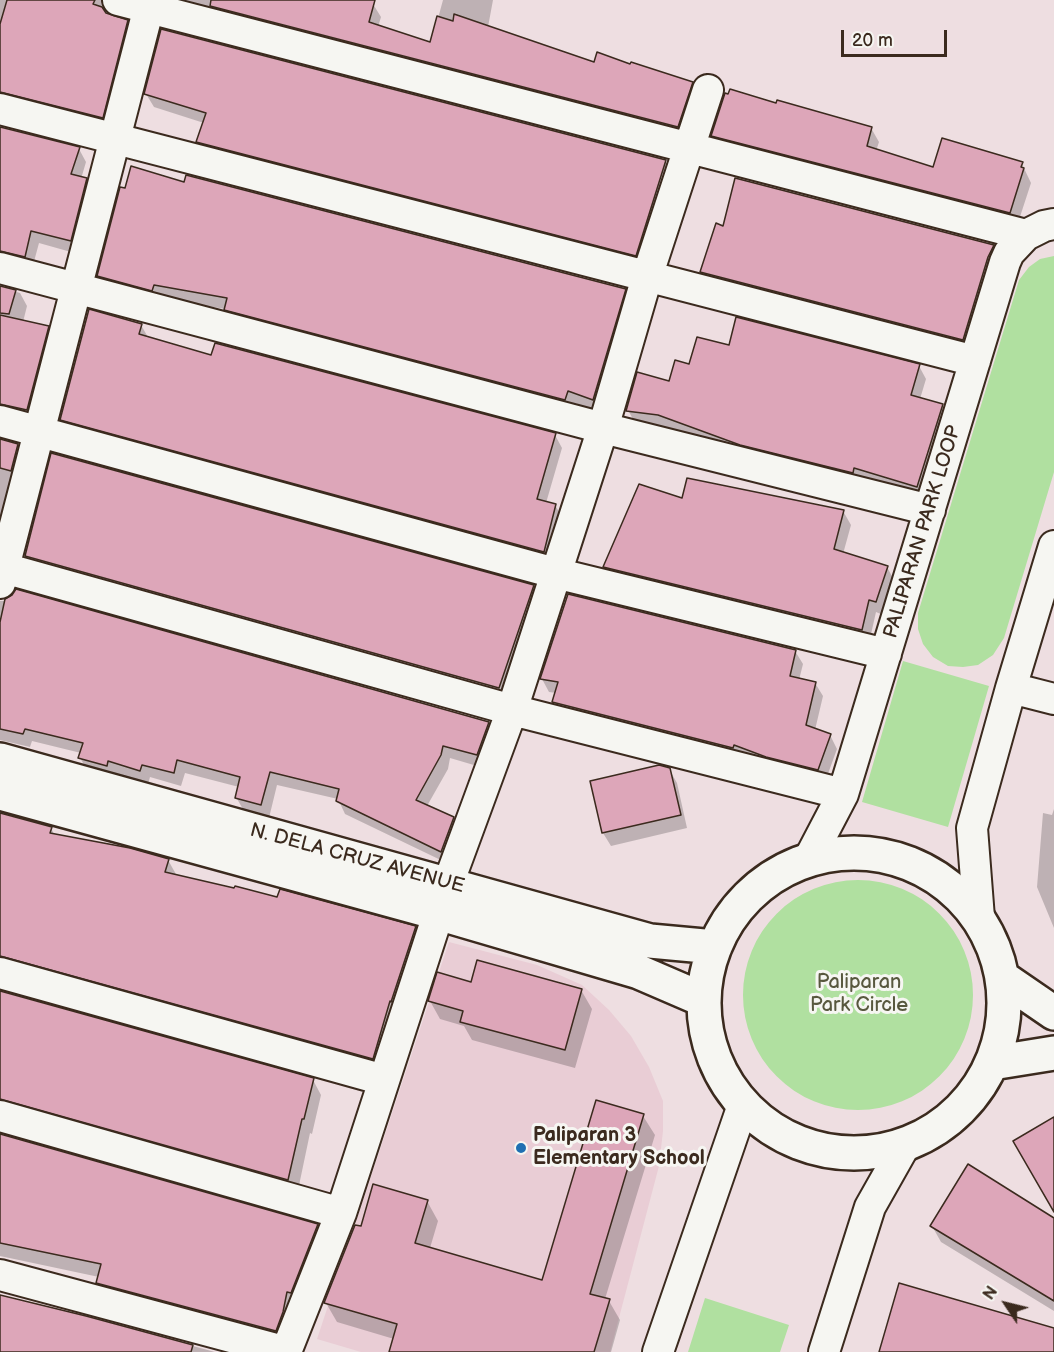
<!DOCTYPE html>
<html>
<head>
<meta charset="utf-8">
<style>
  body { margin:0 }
  #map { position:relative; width:1054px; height:1352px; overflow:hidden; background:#eedee1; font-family:"Balsamiq Sans",sans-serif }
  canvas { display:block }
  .north { position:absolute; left:976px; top:1274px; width:60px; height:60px; -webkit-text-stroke:4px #f6f6f2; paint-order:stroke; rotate:305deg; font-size:16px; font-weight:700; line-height:24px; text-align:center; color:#3b2a1e }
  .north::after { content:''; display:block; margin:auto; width:21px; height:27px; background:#3b2a1e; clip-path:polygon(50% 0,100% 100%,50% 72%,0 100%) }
  .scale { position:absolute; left:841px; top:30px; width:106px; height:27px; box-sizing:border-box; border:3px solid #3b2a1e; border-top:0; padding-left:8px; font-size:18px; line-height:21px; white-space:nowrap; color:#3b2a1e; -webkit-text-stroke:4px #f6f6f2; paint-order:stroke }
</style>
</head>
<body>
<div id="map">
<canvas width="1054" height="1352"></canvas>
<div class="north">N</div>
<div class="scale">20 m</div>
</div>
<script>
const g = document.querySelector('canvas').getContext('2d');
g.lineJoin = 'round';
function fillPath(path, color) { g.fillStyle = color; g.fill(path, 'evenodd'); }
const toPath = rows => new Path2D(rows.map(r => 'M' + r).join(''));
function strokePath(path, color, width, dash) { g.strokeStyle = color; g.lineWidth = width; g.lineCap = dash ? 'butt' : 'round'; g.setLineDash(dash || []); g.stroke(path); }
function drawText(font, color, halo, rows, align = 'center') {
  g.font = font + ' "Balsamiq Sans",sans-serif'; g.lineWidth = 6; g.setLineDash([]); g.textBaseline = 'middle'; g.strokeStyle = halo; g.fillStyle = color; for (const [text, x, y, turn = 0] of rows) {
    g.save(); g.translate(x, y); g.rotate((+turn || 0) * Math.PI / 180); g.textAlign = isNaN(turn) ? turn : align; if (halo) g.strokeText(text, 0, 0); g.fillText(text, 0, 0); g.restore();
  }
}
fillPath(toPath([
  [449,942,537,965,582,985,609,1010,631,1036,649,1067,663,1101,663,1131,659,1166,610,1352,361,1352,317,1339]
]), '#e9cdd5');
fillPath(toPath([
  [1054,256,1054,472,1004,638,993,655,978,665,963,667,948,666,933,657,923,644,918,629,918,613,1019,280,1029,267,1040,259],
  [903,661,989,686,948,827,862,802],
  '743 995a115 115 0 1 1 230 0a115 115 0 1 1-230 0Z',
  [705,1298,789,1325,780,1352,688,1352]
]), '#b0e0a0');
fillPath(toPath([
  [0,0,115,0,108,10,108,15,127,22,134,35,110,130,0,107],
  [144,0,360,0,373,4,381,17,378,27,431,44,443,0,493,0,488,27,595,64,631,66,692,84,700,97,685,140],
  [146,94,665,161,672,174,643,268,206,155,198,142,204,123,154,107],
  [777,105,871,128,879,142,876,151,934,169,1022,164,1031,183,1017,226,720,149,713,136],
  [0,128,79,149,86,162,81,179,86,180,94,193,78,254,39,243,32,269,0,266],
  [185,183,625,290,632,303,600,413,575,403,572,413,233,323,225,309,107,289,99,276],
  [993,246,1001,259,970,353,709,285,701,272],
  [0,287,20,293,27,306,23,322,48,328,55,341,34,423,0,419],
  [141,325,149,339,213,356,555,435,562,448,546,503,555,505,563,519,551,564,69,433,62,419],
  [730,346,919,366,926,379,920,399,942,405,950,419,924,499,749,457,666,428,635,423,628,410,690,366],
  [0,440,17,445,25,458,0,554],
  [684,500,843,511,851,525,843,554,887,567,894,580,883,615,876,612,869,643,612,580,604,567],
  [26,556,533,586,541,600,506,701,34,569],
  [13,597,488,723,496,736,484,768,450,758,448,769,427,806,453,818,461,832,449,864,345,814,338,799,277,785,269,818,244,811,236,797,239,787,185,773,181,786,150,777,148,784,115,774,114,779,88,771,80,758,81,753,32,741,30,747,0,740,0,601,4,601],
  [795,651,803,664,799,680,815,683,823,696,815,730,830,735,837,749,825,782,561,715,554,702,556,693,549,692,542,679],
  [669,769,677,783,687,828,611,846,603,833],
  [1054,809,1054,928,1037,887,1043,813,1052,815],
  [0,815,51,828,55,836,168,860,177,876,415,928,424,943,381,1073,0,974],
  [472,984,581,990,592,1009,575,1068,472,1040,464,1026,440,1019,430,1001],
  [0,992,313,1080,321,1095,312,1134,310,1133,297,1195,0,1117],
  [643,1116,655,1135,605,1299,609,1301,620,1320,611,1352,390,1352,394,1339,337,1322,326,1303,362,1228,427,1201,438,1221,430,1248,543,1281],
  [0,1135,317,1226,326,1241,284,1346,106,1298,98,1283,99,1277,0,1256],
  [1054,1220,1054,1311,941,1242,932,1226],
  [0,1296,86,1317,215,1352,0,1352]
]), '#0003');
const building = toPath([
  [7,0,95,0,93,4,102,7,106,13,128,20,103,118,0,92,0,24,7,0],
  [211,0,375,0,369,22,430,42,437,16,453,21,454,14,594,62,597,52,630,64,631,62,693,82,678,127,210,6,211,0],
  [161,29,666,160,636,256,196,142,206,113,144,94,161,29],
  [730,89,776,103,777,100,872,127,867,146,933,167,942,138,1023,162,1021,167,1024,168,1010,213,711,136,725,93,728,94,730,89],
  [0,127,80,147,71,174,87,178,71,241,31,231,25,257,0,251,0,127],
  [131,166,184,182,186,175,626,289,593,400,568,391,565,400,224,310,227,298,154,285,152,291,97,276,120,187,125,188,131,166],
  [735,178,994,245,988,257,963,340,700,272,716,223,723,226,735,178],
  [0,286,16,290,9,314,0,313,0,286],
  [89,309,142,324,139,334,211,355,215,343,556,433,537,499,556,504,544,552,60,420,89,309],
  [0,315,49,326,27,410,0,404,0,315],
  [736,317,920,364,911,395,943,404,917,487,854,468,853,473,740,445,658,415,626,411,637,372,669,381,675,360,689,364,697,337,729,345,736,317],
  [0,439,18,444,11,471,0,468,0,439],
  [51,453,534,585,499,688,25,556,51,453],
  [687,478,844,510,834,549,888,566,876,602,869,600,862,630,603,567,639,484,682,498,687,478],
  [16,589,489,722,477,755,443,746,441,755,416,800,454,817,441,852,336,801,339,789,270,772,261,805,235,798,240,777,177,760,174,773,142,765,140,771,108,761,107,766,78,758,83,743,25,729,23,734,0,729,0,622,5,599,12,595,16,589],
  [568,594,796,650,790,676,816,682,806,725,831,734,818,770,766,757,734,745,733,748,552,702,558,682,540,679,568,594],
  [659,765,670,768,681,815,602,833,590,781,659,765],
  [0,813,52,827,50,833,130,848,169,859,165,872,234,888,235,886,277,897,280,889,416,926,391,1002,390,1001,373,1059,0,956,0,813],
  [477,960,582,989,565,1050,460,1022,463,1011,428,1001,437,972,471,982,477,960],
  [0,991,314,1078,304,1119,302,1119,288,1180,0,1099,0,991],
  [596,1100,644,1114,590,1294,610,1299,594,1352,389,1352,397,1324,324,1303,355,1225,361,1226,373,1184,428,1200,415,1243,542,1280,596,1100],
  [1054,1117,1054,1212,1013,1141,1054,1117],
  [0,1134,318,1224,291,1293,287,1292,283,1312,276,1331,96,1283,101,1264,0,1243,0,1134],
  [968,1164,1054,1218,1054,1301,930,1226,968,1164],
  [899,1283,1054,1328,1054,1352,879,1352,899,1283],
  [0,1295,86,1316,193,1345,191,1352,0,1352,0,1295]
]);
fillPath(building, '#dda6b9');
strokePath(building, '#3b2a1e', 1.5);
const street = toPath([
  [118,0,1026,235],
  [0,109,975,361],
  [0,268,603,428,930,510],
  [0,421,555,573,886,654],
  [0,567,512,710,843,794],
  [0,583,149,7],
  [1011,688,1054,699],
  [809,859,843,794,1005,262,1009,253,1026,235,1044,226,1054,224],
  [979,918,972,828,1011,688,1054,546],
  [0,973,384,1080],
  [0,1116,341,1213],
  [0,1275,287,1352],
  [286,1352,341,1213,448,884,512,710,603,428,647,277,708,90],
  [658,1352,743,1105],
  [824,1352,870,1207,905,1145]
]);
const secondary = toPath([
  [0,760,650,941,715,947],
  [0,793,438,913,639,972,704,1000],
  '704 1003a150 150 0 1 1 300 0a150 150 0 1 1-300 0Z',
  [1003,978,1054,1013],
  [992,1063,1054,1053]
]);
strokePath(street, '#3b2a1e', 34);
strokePath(secondary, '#3b2a1e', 38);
strokePath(street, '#f6f6f2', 30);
strokePath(secondary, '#f6f6f2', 33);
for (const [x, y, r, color] of [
  [521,1148,6,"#1f6fb2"]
]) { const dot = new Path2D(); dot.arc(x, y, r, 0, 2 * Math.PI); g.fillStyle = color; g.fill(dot); strokePath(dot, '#f6f6f2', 2); }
drawText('20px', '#3b2a1e', '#f6f6f2', [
  ["PALIPARAN PARK LOOP",923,532,-73],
  ["N. DELA CRUZ AVENUE",357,859,15]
]);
drawText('20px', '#58583e', '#f6f6f2', [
  ["Paliparan",859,983],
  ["Park Circle",859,1006]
]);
drawText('bold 20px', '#3b2a1e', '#f6f6f2', [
  ["Paliparan 3",533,1136],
  ["Elementary School",533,1159]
], 'left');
</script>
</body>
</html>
